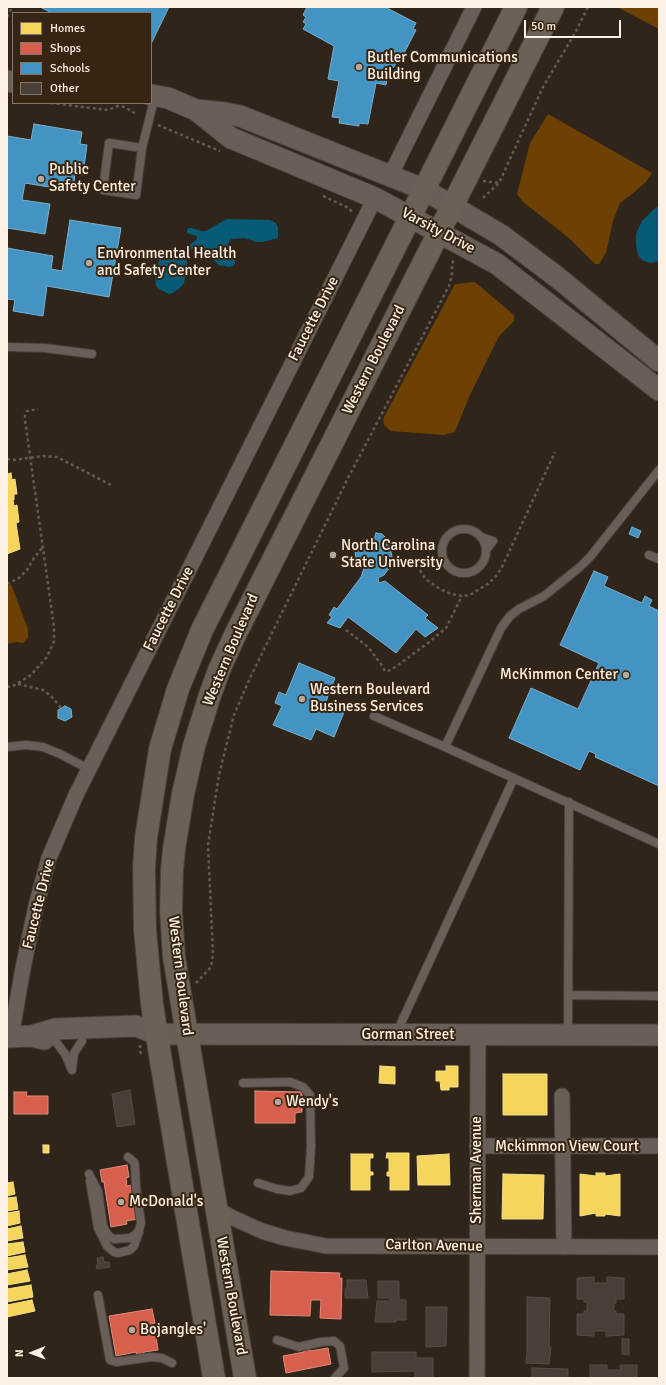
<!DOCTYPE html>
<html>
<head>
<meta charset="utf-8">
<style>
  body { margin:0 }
  #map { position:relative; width:666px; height:1385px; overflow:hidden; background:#2f251b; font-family:Signika,sans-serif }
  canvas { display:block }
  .frame { position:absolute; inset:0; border:8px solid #fdf0e5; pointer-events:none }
  .legend { position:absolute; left:12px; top:12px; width:140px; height:92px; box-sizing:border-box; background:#372513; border:1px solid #867667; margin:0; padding:5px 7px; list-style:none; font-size:12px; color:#fdf0e5 }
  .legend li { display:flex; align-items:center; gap:8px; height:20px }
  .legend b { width:20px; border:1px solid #867667 }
  .north { position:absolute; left:12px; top:1333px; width:40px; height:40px; -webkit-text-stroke:3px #372513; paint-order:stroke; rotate:269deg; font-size:11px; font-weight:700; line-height:16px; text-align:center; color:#fdf0e5 }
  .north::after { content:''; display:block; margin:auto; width:14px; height:18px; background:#fdf0e5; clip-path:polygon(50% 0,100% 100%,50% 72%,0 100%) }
  .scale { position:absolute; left:524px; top:20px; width:97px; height:18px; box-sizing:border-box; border:2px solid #fdf0e5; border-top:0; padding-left:5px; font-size:12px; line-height:14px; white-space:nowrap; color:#fdf0e5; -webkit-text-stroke:3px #372513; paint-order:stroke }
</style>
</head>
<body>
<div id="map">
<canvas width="666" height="1385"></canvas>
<div class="frame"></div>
<ul class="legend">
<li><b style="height:11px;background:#f6d55c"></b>Homes</li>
<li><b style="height:11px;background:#d6604d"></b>Shops</li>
<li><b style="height:11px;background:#4393c3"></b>Schools</li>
<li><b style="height:11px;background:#484037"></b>Other</li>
</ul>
<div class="north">N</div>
<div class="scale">50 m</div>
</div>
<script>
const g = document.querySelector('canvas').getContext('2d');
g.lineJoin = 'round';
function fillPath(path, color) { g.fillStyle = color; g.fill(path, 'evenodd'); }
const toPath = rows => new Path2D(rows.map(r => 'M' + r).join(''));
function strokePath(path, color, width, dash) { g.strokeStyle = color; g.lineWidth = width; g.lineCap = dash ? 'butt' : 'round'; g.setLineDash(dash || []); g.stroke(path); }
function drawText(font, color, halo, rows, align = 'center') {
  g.font = font + ' Signika,sans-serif'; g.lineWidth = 4; g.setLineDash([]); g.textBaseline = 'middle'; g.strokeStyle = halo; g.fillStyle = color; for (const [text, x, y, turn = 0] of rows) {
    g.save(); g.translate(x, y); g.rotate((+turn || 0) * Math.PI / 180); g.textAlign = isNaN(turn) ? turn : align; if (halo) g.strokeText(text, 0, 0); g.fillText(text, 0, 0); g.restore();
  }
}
fillPath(toPath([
  [617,7,659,7,659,29],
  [548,114,652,173,646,182,633,193,620,203,613,221,606,253,599,264,595,264,569,238,523,202,517,194,530,143],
  [475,282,514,315,514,321,499,336,469,397,455,432,444,435,391,431,384,425,383,419,455,284],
  [11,584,28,629,28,638,23,643,16,642,7,644,7,586]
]), '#6d4004');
fillPath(toPath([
  [659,206,659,261,651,263,643,261,638,255,636,245,636,234,642,221,653,210],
  [227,219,270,220,276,223,278,228,278,238,263,242,256,242,245,238,231,239,228,244,235,259,235,264,233,266,229,267,219,265,209,256,200,246,196,246,186,254,187,265,184,283,180,288,173,293,169,294,159,289,156,286,155,277,158,264,163,252,171,248,178,248,184,250,197,239,197,236,187,233,187,229,189,228,192,228,201,231,206,231]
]), '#075b77');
const homes = toPath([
  [11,473,12,480,15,479,17,494,14,494,14,500,13,500,14,506,17,505,19,522,16,523,20,549,7,554,7,474,11,473],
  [380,1066,395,1067,395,1084,379,1083,380,1066],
  [446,1066,458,1066,458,1087,449,1087,449,1090,441,1090,440,1081,436,1081,436,1071,446,1071,446,1066],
  [503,1074,547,1074,547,1115,503,1115,503,1074],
  [43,1145,49,1145,49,1153,43,1153,43,1145],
  [387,1153,409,1153,409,1190,390,1190,390,1176,387,1176,387,1172,389,1172,389,1158,386,1158,387,1153],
  [351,1154,373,1154,373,1158,370,1158,370,1172,373,1172,373,1175,370,1175,370,1190,351,1190,351,1154],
  [449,1154,450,1185,418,1185,417,1156,449,1154],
  [596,1173,605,1173,605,1176,620,1174,620,1216,605,1214,605,1216,596,1216,596,1213,580,1216,580,1174,596,1176,596,1173],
  [503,1174,544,1175,543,1219,502,1219,503,1174],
  [13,1182,15,1194,7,1196,7,1183,13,1182],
  [16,1197,18,1209,7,1211,7,1198,16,1197],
  [19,1211,20,1223,7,1226,7,1213,19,1211],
  [21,1226,23,1238,7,1241,7,1229,21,1226],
  [23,1242,25,1252,7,1256,7,1244,23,1242],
  [25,1255,28,1267,7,1270,7,1258,25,1255],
  [27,1270,30,1281,7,1285,7,1274,27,1270],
  [31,1285,33,1297,7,1302,7,1289,31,1285],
  [32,1300,35,1311,7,1317,7,1305,32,1300]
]);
fillPath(homes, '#f6d55c');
strokePath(homes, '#f8dd85', 1);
const shops = toPath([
  [255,1091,302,1092,302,1112,295,1113,295,1123,255,1123,255,1091],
  [14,1092,27,1092,26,1096,48,1096,48,1114,14,1114,14,1092],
  [127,1165,129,1177,126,1178,127,1186,132,1185,138,1219,126,1221,127,1224,111,1227,104,1182,102,1182,100,1170,127,1165],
  [271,1271,340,1273,339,1278,342,1278,341,1319,320,1318,321,1300,311,1300,310,1316,270,1315,271,1271],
  [152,1309,155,1323,152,1324,154,1337,156,1337,158,1350,144,1352,144,1356,137,1357,136,1352,116,1356,109,1316,152,1309],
  [309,1348,310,1351,328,1348,331,1364,286,1373,283,1356,304,1352,303,1349,309,1348]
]);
fillPath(shops, '#d6604d');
strokePath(shops, '#e28b7b', 1);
const schools = toPath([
  [43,7,169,7,151,44,151,13,52,13,42,8,43,7],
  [307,7,385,7,416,23,413,29,416,30,399,63,397,62,393,68,389,66,386,85,376,83,368,124,359,123,359,126,339,123,340,118,332,117,339,81,328,79,334,46,303,29,306,24,303,22,306,17,303,15,307,7],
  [34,124,82,132,80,144,87,145,83,175,75,174,73,191,25,183,22,200,50,204,45,234,7,228,7,136,31,140,34,124],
  [70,220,121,228,109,297,47,286,43,316,13,311,15,300,7,299,7,248,53,256,51,269,62,271,70,220],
  [632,527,641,531,638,538,629,534,632,527],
  [376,533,382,534,388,540,392,556,390,567,384,575,378,578,379,583,385,581,428,615,425,618,438,628,425,637,416,629,396,653,348,617,340,628,327,623,332,617,329,615,334,607,337,609,361,577,364,568,358,564,356,560,355,550,357,544,362,541,370,539,374,539,376,533],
  [594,571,608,577,604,586,642,603,645,596,652,600,649,606,659,611,659,786,595,757,596,754,589,751,580,770,509,738,531,688,578,709,599,663,560,645,594,571],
  [299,663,335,678,325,704,344,712,334,737,316,729,311,740,273,725,282,706,275,703,279,692,286,695,299,663],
  [65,706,71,709,72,717,65,721,58,718,58,710,65,706]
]);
fillPath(schools, '#4393c3');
strokePath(schools, '#7bafcd', 1);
const building = toPath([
  [130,1090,135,1124,117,1127,112,1094,130,1090],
  [103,1257,104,1262,109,1262,110,1267,97,1269,96,1265,98,1265,97,1258,103,1257],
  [594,1277,594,1283,607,1283,607,1277,624,1278,624,1299,616,1299,616,1303,614,1303,614,1311,616,1311,616,1314,624,1314,624,1335,606,1336,606,1331,594,1331,594,1336,577,1335,577,1314,584,1314,584,1311,587,1311,587,1302,584,1302,584,1299,577,1299,577,1278,594,1277],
  [347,1280,366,1280,368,1298,345,1298,345,1289,347,1288,347,1280],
  [378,1281,399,1281,399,1300,406,1300,406,1320,396,1320,396,1322,375,1322,377,1301,390,1301,390,1298,378,1298,378,1281],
  [527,1297,550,1298,549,1347,551,1347,549,1364,526,1363,527,1352,527,1297],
  [426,1307,447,1307,446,1346,426,1347,426,1307],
  [622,1339,629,1339,629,1355,622,1354,622,1339],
  [372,1352,416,1352,416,1358,433,1358,433,1378,415,1378,415,1371,372,1372,372,1352],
  [590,1365,607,1365,607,1370,621,1370,620,1365,637,1365,637,1378,590,1378,590,1365],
  [532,1368,568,1369,568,1378,532,1378,532,1368]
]);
fillPath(building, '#484037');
strokePath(building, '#554c44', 1);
const lane = toPath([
  [142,148,136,195,103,190,109,143,142,148,155,96],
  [7,347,44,348,92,354],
  [659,470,590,557,580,567,544,596,519,609,510,616,501,628,445,747,659,844],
  '442 551a22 22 0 1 1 44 0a22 22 0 1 1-44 0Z',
  [481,537,493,541,486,550],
  [649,555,659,559],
  [374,716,445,747],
  [7,747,26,745,43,747,60,754,89,769],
  [568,995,659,996],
  [396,1034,514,778],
  [568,1034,569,802],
  [56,1042,65,1054,72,1070],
  [72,1069,74,1053,82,1041],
  [243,1083,290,1082,303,1087,310,1095,311,1146,309,1177,301,1188,290,1191,277,1189,258,1183],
  [89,1174,98,1191,103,1226,106,1232,110,1237,114,1239,130,1238,135,1235,139,1230,141,1223,136,1188,135,1166,134,1162,128,1157],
  [90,1181,98,1228,107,1246,114,1252,118,1253,130,1250,134,1246,139,1232],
  [98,1295,110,1360,116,1362,152,1357,162,1358,172,1363],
  [277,1340,299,1347,321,1342,334,1341,340,1346,344,1368,335,1378]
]);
const street = toPath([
  [390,176,474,7],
  [11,1037,23,968,36,906,49,858,76,795,375,198],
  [562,1096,564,1247],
  [477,1146,656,1146],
  [216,1209,233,1218,262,1231,285,1238,326,1246,659,1247],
  [477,1378,478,1035]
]);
const secondary = toPath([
  [7,81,13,82],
  [151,95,168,98,196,110,225,113,240,116,423,189,501,235,557,277,659,361],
  [196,110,231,138,375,198,497,264,659,390],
  [31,1036,55,1029,136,1026,157,1034,659,1035],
  [7,1037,31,1036,44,1039]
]);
const primary = toPath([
  [214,1378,161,1061,152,1004,145,930,144,868,146,838,160,749,178,689,202,630,516,7],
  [245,1378,174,957,171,911,172,870,174,849,183,794,194,746,209,698,219,670,235,635,553,7]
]);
strokePath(lane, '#483f38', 10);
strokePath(street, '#483f38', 17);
strokePath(secondary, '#483f38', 23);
strokePath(primary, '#483f38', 24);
strokePath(toPath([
  [7,17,12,7],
  [51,103,108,110,118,106,125,107,136,114],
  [158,125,220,151],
  [483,181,499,183],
  [323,196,349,208,353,213],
  [483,198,499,183,543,87,575,33,588,7],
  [7,459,14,460,43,456,57,457,113,486],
  [417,565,424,577,427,580,440,589,451,594,462,596,470,595,489,583,497,575,503,565,555,452],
  [7,584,19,578,27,570,34,558,42,548],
  [346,630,368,647,381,664,385,671,388,671,394,668,428,643,446,628,462,596],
  [18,684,43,690,52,697,61,708],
  [7,687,13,686,31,675,47,657,54,641,54,627,25,420,25,415,27,411,38,409],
  [196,983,211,967,213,955,208,845,219,775,234,715,250,678,348,478,449,286,452,275,452,264,454,259],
  [140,1045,141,1056]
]), '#635b53', 2.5, [3, 3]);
strokePath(lane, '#686058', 8);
strokePath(street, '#686058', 15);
strokePath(secondary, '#686058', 21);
strokePath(primary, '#6c6157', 22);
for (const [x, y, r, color] of [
  [359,67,4,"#b5a99e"],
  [41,179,4,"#b5a99e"],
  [89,263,4,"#b5a99e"],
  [333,555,4,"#b5a99e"],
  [626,675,4,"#b5a99e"],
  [302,699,4,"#b5a99e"],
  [278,1102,4,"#b5a99e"],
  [121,1202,4,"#b5a99e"],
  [132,1330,4,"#b5a99e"]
]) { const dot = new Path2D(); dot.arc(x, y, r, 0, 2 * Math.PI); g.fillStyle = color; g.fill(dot); strokePath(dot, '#372513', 1.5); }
drawText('15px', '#fdf0e5', '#372513', [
  ["Butler Communications",367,58],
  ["Building",367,75],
  ["Public",49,170],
  ["Safety Center",49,187],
  ["Environmental Health",97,254],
  ["and Safety Center",97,271],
  ["North Carolina",341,546],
  ["State University",341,563],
  ["McKimmon Center",618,675,"right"],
  ["Western Boulevard",310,690],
  ["Business Services",310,707],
  ["Wendy's",286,1102],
  ["McDonald's",129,1202],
  ["Bojangles'",140,1330]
], 'left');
drawText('15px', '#fdf0e5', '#372513', [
  ["Varsity Drive",438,231,28],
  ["Faucette Drive",314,319,-63],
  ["Western Boulevard",374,360,-63],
  ["Faucette Drive",169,609,-63],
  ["Western Boulevard",231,650,-67],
  ["Faucette Drive",39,904,-76],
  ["Western Boulevard",180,976,83],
  ["Gorman Street",408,1035],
  ["Mckimmon View Court",567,1147],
  ["Sherman Avenue",477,1170,-90],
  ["Carlton Avenue",434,1246,1],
  ["Western Boulevard",231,1296,80]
]);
</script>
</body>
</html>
